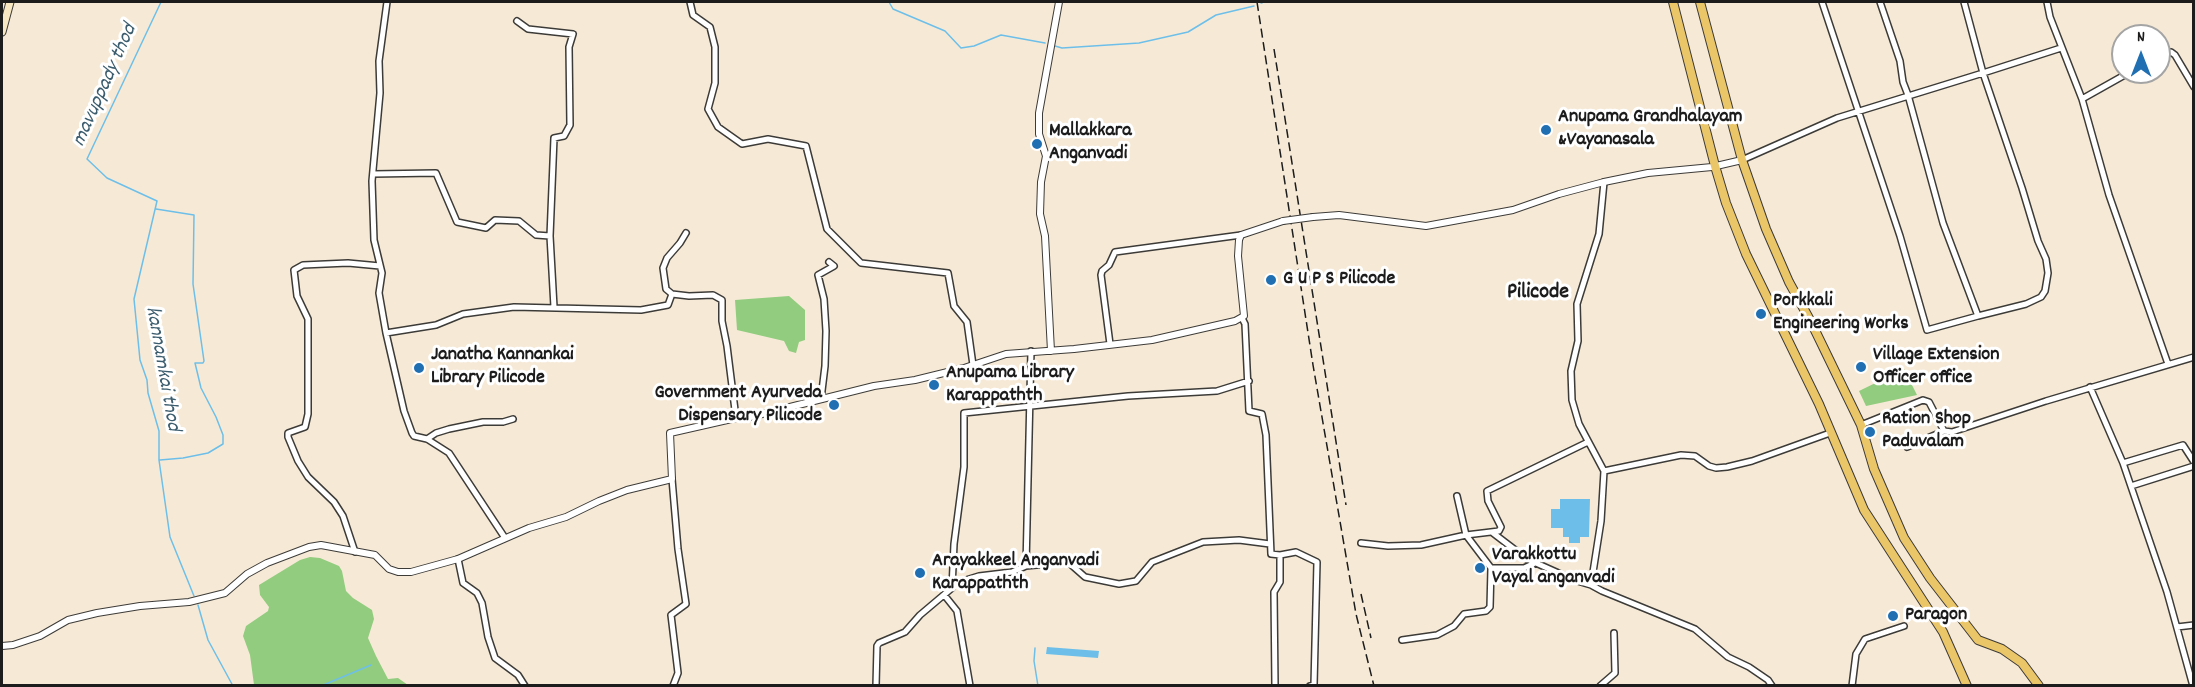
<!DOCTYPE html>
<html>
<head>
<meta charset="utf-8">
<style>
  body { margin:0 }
  #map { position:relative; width:2195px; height:687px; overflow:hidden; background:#f6ead7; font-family:Dekko,sans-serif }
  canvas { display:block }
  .frame { position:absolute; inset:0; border:3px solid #1c1c1c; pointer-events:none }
  .north { position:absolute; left:2111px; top:24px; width:60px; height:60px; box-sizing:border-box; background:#fff; border:2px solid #a4a4a4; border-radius:50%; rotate:0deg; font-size:16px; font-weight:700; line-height:24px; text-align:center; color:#1c1c1c }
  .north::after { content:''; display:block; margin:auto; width:21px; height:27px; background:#1f6fb2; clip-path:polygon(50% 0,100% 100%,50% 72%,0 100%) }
</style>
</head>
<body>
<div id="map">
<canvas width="2195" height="687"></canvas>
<div class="frame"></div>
<div class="north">N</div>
</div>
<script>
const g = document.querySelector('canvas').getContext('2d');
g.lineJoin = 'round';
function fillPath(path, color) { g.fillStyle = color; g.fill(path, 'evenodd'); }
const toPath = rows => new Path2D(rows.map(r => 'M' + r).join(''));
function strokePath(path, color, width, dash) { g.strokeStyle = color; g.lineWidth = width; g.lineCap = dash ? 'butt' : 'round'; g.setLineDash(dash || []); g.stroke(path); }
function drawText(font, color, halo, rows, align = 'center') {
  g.font = font + ' Dekko,sans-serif'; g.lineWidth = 6; g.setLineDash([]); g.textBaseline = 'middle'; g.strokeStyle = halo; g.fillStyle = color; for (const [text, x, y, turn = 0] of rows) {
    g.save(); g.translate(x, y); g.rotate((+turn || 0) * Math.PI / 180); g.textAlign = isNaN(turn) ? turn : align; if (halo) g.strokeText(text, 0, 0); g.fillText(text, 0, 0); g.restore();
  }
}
fillPath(toPath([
  [789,296,805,310,805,340,799,342,796,353,789,351,784,341,737,330,735,300],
  [1904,369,1917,395,1866,406,1859,391],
  [310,557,320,558,339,566,342,571,346,591,353,598,372,610,374,619,368,638,376,656,388,679,398,678,408,685,254,685,250,655,243,636,246,626,268,611,269,607,260,595,259,585,300,560]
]), '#92cc7f');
fillPath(toPath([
  [1560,499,1590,499,1589,537,1580,537,1580,543,1569,543,1569,537,1563,537,1563,528,1551,528,1551,509,1560,509],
  [1047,647,1099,651,1098,658,1046,654]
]), '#6dbfe9');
strokePath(toPath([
  [161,2,87,159,107,178,157,201,134,299,140,360,147,380,148,393,159,431,159,460,170,537,194,596],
  [889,2,893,9,945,31,961,48,974,46,1001,35,1045,43],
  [1261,3,1262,3],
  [1055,46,1062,48,1139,43,1188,32,1216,15,1254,6],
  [156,209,194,215,193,284,204,361,203,363,195,363,201,388,216,417,223,435,223,444,208,453,183,458,160,460],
  [198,605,208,640,233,686],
  [1035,648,1034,661,1038,686],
  [321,686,371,665]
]), '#6dbfe9', 1.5);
const minor = toPath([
  [387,2,379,61,380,93,372,181,374,240,382,273,379,293,386,333,436,325,463,314,514,307,641,310,668,305,672,294],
  [690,2,693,15,710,27,715,47,715,83,708,109,718,127,742,144,768,139,806,146,827,229,861,263,948,273,954,306,967,322,973,365],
  [1822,2,1900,236,1927,330,1978,316,1943,223,1908,95,1903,82,1900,61,1880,2],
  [2047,2,2050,17,2082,99,2109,195,2168,364],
  [2159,55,2171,52,2175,55,2194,87],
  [2082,99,2130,72],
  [1742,160,1837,118,1983,73,1964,2],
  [373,174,436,173,457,222,486,228,495,220,519,221,536,235,550,236,554,138,564,136,570,125,569,47,573,34,528,29,517,21],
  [1604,182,1599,234,1577,304,1578,341,1571,371,1572,400,1579,424,1604,471,1681,455,1695,456,1709,466,1716,468,1727,467,1752,461,1830,433],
  [686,233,680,243,667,258,663,268,666,289,672,294,689,296,713,295,722,300,722,321,727,346,736,418],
  [550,236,554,307],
  [1978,316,2026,304,2041,297,2045,291,2048,273,2046,259,2038,241,2022,188,1983,73,2061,48],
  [1242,318,1245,324,1249,411,1262,414,1266,435,1271,554,1280,555,1280,582,1274,592,1275,686],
  [386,333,404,411,412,433,414,436,427,439,449,453,505,538],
  [1110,344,1101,275,1102,271,1109,265,1115,252,1241,235],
  [2090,387,2123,463,2183,445,2194,462],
  [821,399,825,366,826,331,824,299,818,275,834,266,829,262],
  [1861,425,1923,400,1929,402,1944,431,1952,432,2046,401,2194,357],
  [427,439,436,433,449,429,483,422,503,422,513,419],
  [1907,447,1944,431],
  [2123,463,2167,592,2193,686],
  [1604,471,1601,521,1591,585,1602,591,1695,629,1728,657,1749,667,1768,680,1772,686],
  [672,479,678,549,686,604,671,615,678,673,673,686],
  [2131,486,2194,466],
  [1457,496,1466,535,1491,568,1524,568,1535,563],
  [1493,533,1527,559,1574,580,1591,585],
  [1361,543,1388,546,1421,545,1466,535,1499,531,1501,527,1488,501,1487,491,1588,442],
  [355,552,343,516,334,502,308,477,298,461,288,437,288,433,305,427,308,414,308,319,297,296,294,270,303,265,348,263,380,266],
  [1280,555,1296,552,1317,562,1314,685,1310,686],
  [458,559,463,583,477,593,482,603,488,637,495,658,518,675,525,686],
  [1026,566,1068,562,1085,577,1119,584,1136,581,1152,562,1203,542,1239,540,1270,544],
  [953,584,979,576,1012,572,1026,566,1031,351],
  [945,596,957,611,970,686],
  [2177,627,2194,625],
  [1402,640,1437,635,1454,626,1464,614,1486,611,1490,607,1491,568],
  [876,686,877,646,879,643,905,632,920,615,952,588,954,544,964,467,964,413,1128,396,1217,391,1249,381],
  [1600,686,1615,673,1614,633],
  [1852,686,1856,654,1865,639,1904,626]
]);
const tertiary = toPath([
  [1313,217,1339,215,1426,226,1513,210,1559,194,1604,182,1648,173,1712,167,1742,160],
  [1051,351,1045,236,1040,214,1041,182,1046,156,1039,134,1039,113,1059,2],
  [2,646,13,645,40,636,68,620,97,613,140,606,189,602,225,593,247,574,267,563,309,547,321,545,375,555,389,569,398,572,411,572,458,559,529,528,566,517,599,501,627,490,672,479,670,433,736,418,746,418,874,386,915,380,964,368,1006,354,1074,349,1152,340,1235,321,1244,316,1238,256,1239,240,1241,235,1283,221]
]);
const secondary = toPath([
  [2,32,10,2]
]);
const trunk = toPath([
  [1673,2,1715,166,1726,203,1746,254,1819,404,1864,510,1943,632,1967,686],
  [1700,2,1742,160,1766,229,1789,282,1811,322,1861,425,1874,469,1904,538,1930,578,1978,640,2002,649,2022,663,2039,686]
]);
strokePath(minor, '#3d3b38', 8);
strokePath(tertiary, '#3d3b38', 8);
strokePath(secondary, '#3d3b38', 9);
strokePath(trunk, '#3d3b38', 10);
strokePath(minor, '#fff', 5);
strokePath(tertiary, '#fff', 6);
strokePath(secondary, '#f7e8c3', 7);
strokePath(trunk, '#ebc669', 8);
strokePath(toPath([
  [1257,2,1313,365,1356,614,1374,686],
  [1274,49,1346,505],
  [1361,594,1371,638]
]), '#1c1c1c', 1.5, [9, 4.5]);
const tertiaryBridge = toPath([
  [1283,221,1313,217]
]);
strokePath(tertiaryBridge, '#3d3b38', 8, []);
strokePath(tertiaryBridge, '#fff', 6);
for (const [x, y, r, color] of [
  [1546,130,6,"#1f6fb2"],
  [1037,144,6,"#1f6fb2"],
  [1271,280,6,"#1f6fb2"],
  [1761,314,6,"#1f6fb2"],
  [1861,367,6,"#1f6fb2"],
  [419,368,6,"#1f6fb2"],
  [934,385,6,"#1f6fb2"],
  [834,405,6,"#1f6fb2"],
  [1870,432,6,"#1f6fb2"],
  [1480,568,6,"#1f6fb2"],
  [920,573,6,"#1f6fb2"],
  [1893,616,6,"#1f6fb2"]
]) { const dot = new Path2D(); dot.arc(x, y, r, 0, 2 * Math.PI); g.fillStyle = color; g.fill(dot); strokePath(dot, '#fff', 2); }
drawText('bold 20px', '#1c1c1c', '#fff', [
  ["Anupama Grandhalayam",1558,118],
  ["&Vayanasala",1558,141],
  ["Mallakkara",1049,132],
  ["Anganvadi",1049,155],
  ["G U P S Pilicode",1283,280],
  ["Porkkali",1773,302],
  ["Engineering Works",1773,325],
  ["Janatha Kannankai",431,356],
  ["Library Pilicode",431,379],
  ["Village Extension",1873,356],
  ["Officer office",1873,379],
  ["Anupama Library",946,374],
  ["Karappathth",946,397],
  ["Government Ayurveda",822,394,"right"],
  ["Dispensary Pilicode",822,417,"right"],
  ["Ration Shop",1882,420],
  ["Paduvalam",1882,443],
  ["Varakkottu",1492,556],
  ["Vayal anganvadi",1492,579],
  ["Arayakkeel Anganvadi",932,562],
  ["Karappathth",932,585],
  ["Paragon",1905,616]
], 'left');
drawText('italic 21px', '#3c5d6e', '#fff', [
  ["mavuppady thod",106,86,-66],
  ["kannamkai thod",161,369,80]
]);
drawText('bold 22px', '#1c1c1c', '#fff', [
  ["Pilicode",1538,294]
]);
</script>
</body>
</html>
